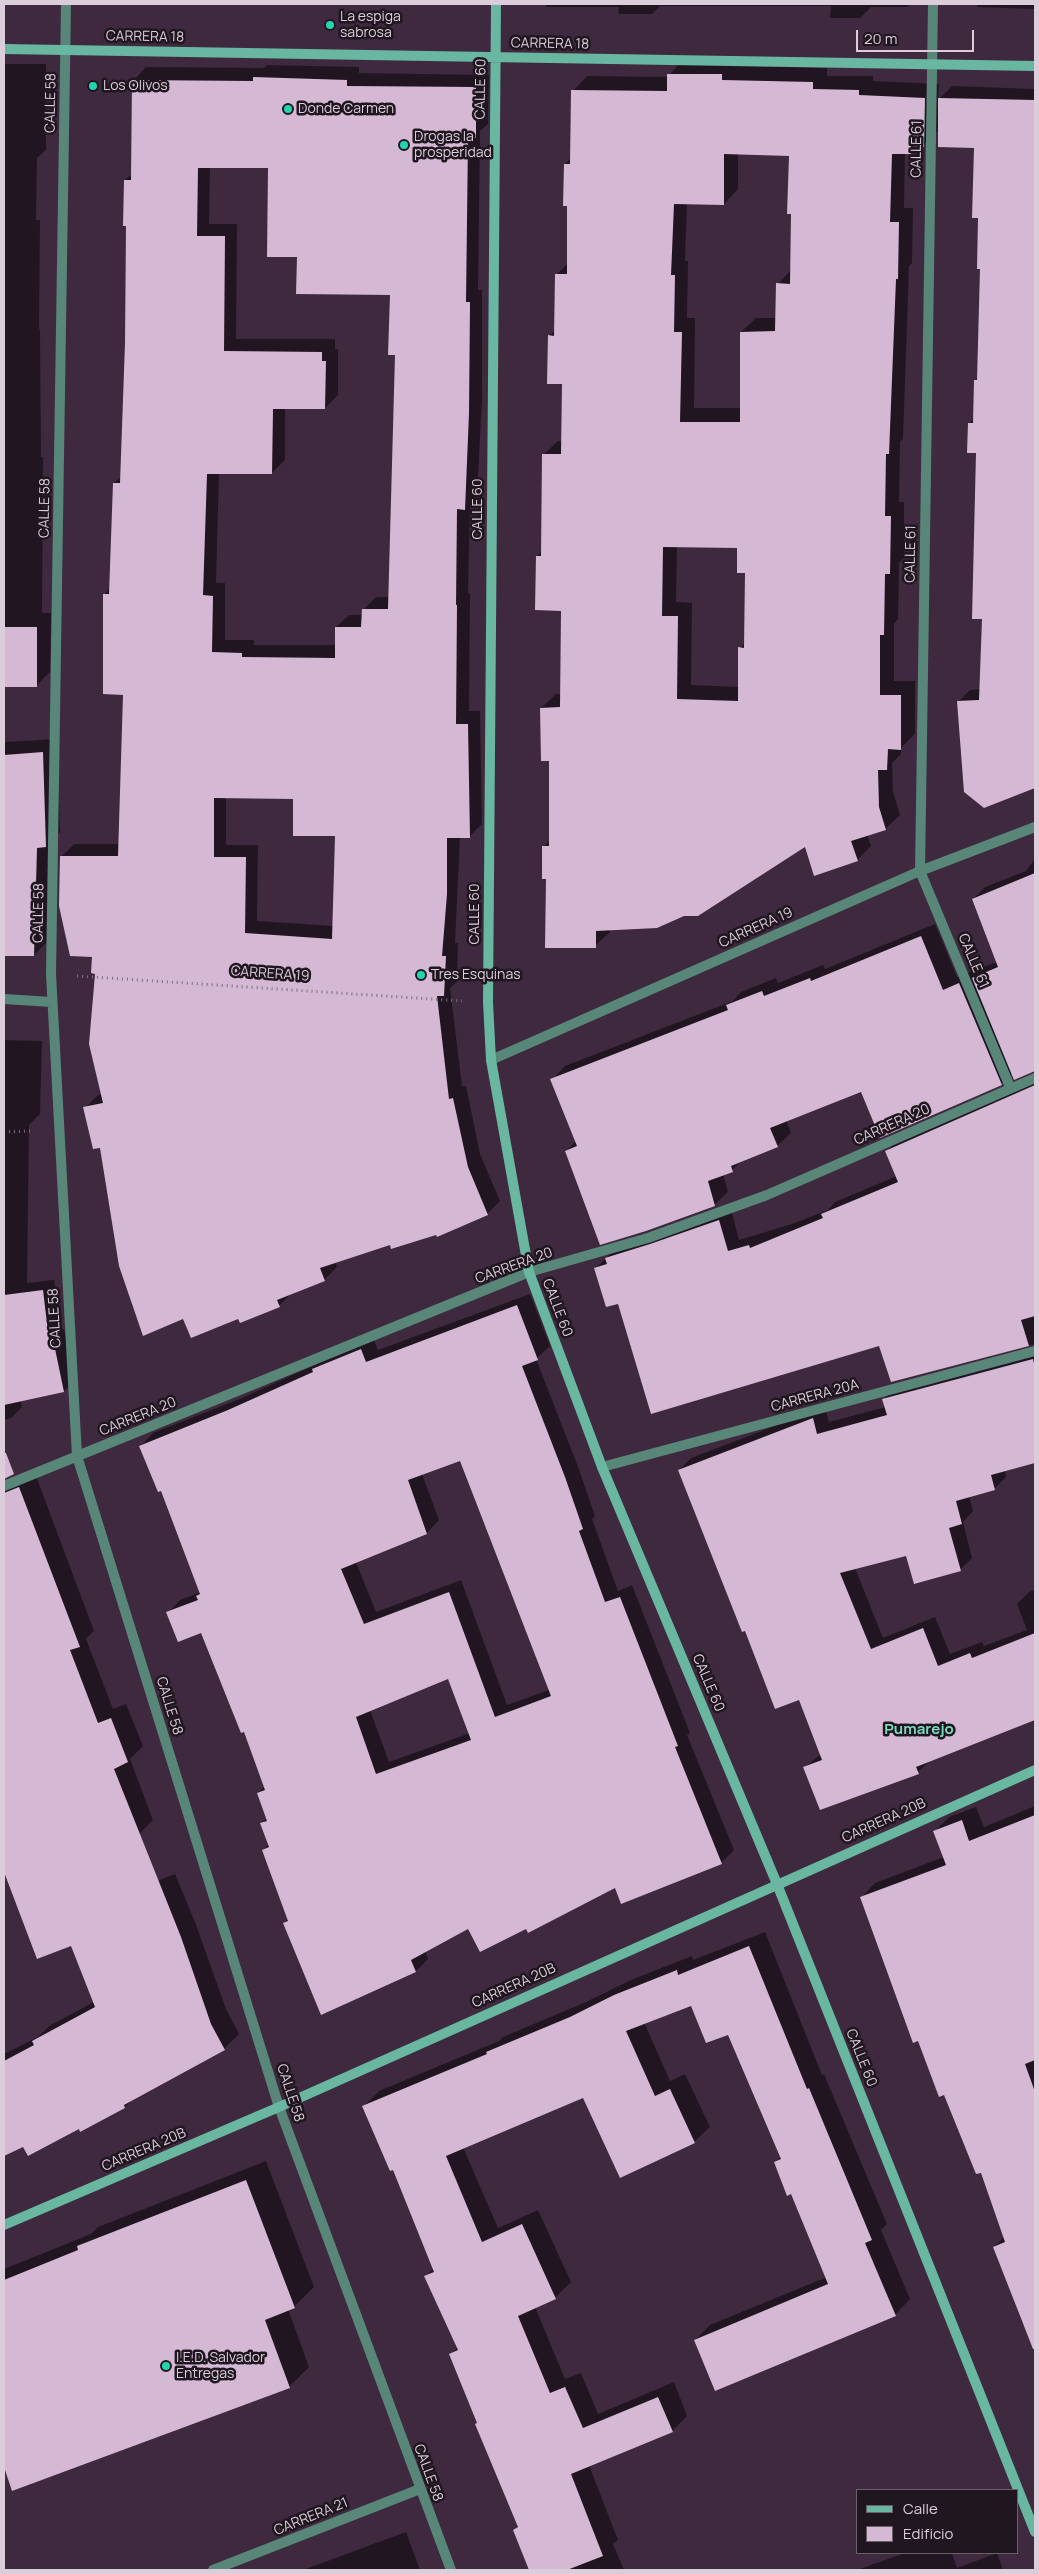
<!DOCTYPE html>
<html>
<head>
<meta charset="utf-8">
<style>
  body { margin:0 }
  #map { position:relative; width:1039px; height:2574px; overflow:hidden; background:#3f293f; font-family:Manrope,sans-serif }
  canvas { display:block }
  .frame { position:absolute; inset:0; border:5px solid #dbcdda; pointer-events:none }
  .legend { position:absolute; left:856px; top:2489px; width:162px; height:65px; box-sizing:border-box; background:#201620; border:1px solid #6b5f6a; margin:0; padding:6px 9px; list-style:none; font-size:15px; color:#dbcdda }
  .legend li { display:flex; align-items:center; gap:10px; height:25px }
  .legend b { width:25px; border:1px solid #6b5f6a }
  .scale { position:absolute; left:856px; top:30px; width:118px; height:22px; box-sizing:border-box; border:2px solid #dbcdda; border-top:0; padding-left:6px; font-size:15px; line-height:18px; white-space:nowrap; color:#dbcdda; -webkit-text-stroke:4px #201620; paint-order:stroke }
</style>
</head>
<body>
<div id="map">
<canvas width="1039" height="2574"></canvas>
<div class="frame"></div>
<ul class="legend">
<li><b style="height:6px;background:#69b6a1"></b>Calle</li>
<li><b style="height:14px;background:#d5b9d4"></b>Edificio</li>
</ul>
<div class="scale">20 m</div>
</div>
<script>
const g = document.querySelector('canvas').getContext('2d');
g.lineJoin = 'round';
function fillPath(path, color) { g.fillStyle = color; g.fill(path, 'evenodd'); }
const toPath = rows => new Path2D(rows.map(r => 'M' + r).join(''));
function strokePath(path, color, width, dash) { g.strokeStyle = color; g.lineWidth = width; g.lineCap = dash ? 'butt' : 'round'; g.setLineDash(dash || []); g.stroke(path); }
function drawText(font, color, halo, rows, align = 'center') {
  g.font = font + ' Manrope,sans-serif'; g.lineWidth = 5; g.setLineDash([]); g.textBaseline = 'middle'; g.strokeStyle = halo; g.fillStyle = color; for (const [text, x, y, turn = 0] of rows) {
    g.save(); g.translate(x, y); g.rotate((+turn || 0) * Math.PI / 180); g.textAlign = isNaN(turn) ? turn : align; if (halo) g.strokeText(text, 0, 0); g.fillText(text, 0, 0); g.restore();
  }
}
fillPath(toPath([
  [546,4,911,4,907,7,871,7,860,18,830,18,831,6,660,6,652,14,618,14,619,7,546,7],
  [977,4,1035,4,1035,9,977,7],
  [682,60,736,60,736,66,827,68,827,76,873,76,873,81,939,84,938,100,952,86,1035,89,1035,787,984,806,958,702,970,690,981,689,983,618,977,452,970,423,974,418,975,380,978,378,982,268,976,146,939,130,923,145,918,145,910,153,905,153,904,208,913,208,912,263,909,266,903,439,900,442,899,502,904,502,904,558,899,563,898,619,894,624,894,681,915,681,915,734,901,748,901,754,892,763,893,792,900,815,885,829,867,834,871,846,857,860,805,845,683,915,610,929,610,932,595,946,547,878,543,847,550,840,551,760,541,708,556,694,561,694,562,609,537,556,542,551,543,455,558,441,562,441,564,383,549,336,555,330,556,275,569,262,569,204,565,164,572,157,573,91,587,76,668,77],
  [738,153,790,154,793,213,791,270,778,284,777,318,756,318,741,332,741,408,694,408,695,318,687,318,688,261,685,261,687,203,724,204,738,189],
  [677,546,739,546,746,572,745,643,740,648,739,687,691,685,692,603,676,602],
  [4,64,46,64,46,150,37,158,36,220,40,220,39,329,40,329,41,457,43,457,42,613,51,613,50,672,36,686,4,686,4,715],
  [267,65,359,67,359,73,489,75,488,124,480,131,478,290,482,290,482,400,477,495,470,503,468,593,470,593,469,711,480,711,482,824,469,837,460,837,455,943,458,943,457,982,450,988,462,1086,466,1086,480,1154,500,1201,487,1214,437,1233,391,1244,335,1262,337,1267,324,1280,293,1292,279,1306,239,1318,184,1318,144,1334,132,1305,134,1303,101,1146,85,1108,98,1095,102,1094,96,972,94,955,61,857,74,844,120,844,124,693,104,595,110,588,114,483,122,476,126,343,127,225,125,180,133,173,134,80,146,67,264,68],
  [210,167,269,167,298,256,391,294,396,353,390,597,376,597,363,610,363,615,349,615,336,627,336,645,254,645,254,640,225,640,225,583,216,583,219,473,272,473,285,460,285,408,325,408,338,395,338,349,335,349,335,339,236,339,237,224,209,224],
  [226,797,294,797,336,835,334,926,257,921,258,845,226,845],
  [57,739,60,832,51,841,48,941,34,955,4,955,4,742],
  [1035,859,1035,1070,1015,1078,1013,1072,1001,1084,862,1090,786,1120,791,1133,777,1146,744,1159,732,1170,723,1174,728,1192,714,1205,566,1151,576,1141,552,1080,565,1066,733,1001,741,992,776,978,778,983,823,965,825,969,935,924,957,977,973,971,975,976,986,966,997,962,973,899,985,887,1026,871],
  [4,1040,42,1041,40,1114,29,1125,27,1283,54,1280,60,1330,64,1329,75,1380,64,1391,20,1400,22,1407,11,1418,4,1420],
  [1035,1078,1035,1344,892,1381,880,1344,619,1302,596,1268,618,1246,731,1209,739,1240,792,1224,828,1210,835,1202,897,1176,887,1151,899,1139],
  [530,1294,550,1346,536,1359,577,1464,595,1516,592,1519,618,1591,632,1585,690,1733,687,1735,734,1850,721,1863,616,1886,526,1927,469,1927,425,1951,428,1959,416,1971,284,1923,288,1919,263,1850,269,1844,262,1823,267,1818,258,1793,265,1786,245,1730,202,1631,168,1613,180,1600,201,1592,161,1489,141,1446,153,1433,242,1398,319,1363,326,1356,373,1338,378,1350],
  [461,1459,549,1690,507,1705,461,1580,376,1612,356,1562,427,1533,439,1520,422,1474],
  [449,1678,470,1733,389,1762,370,1710],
  [1035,1350,1035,1463,1005,1471,1006,1477,994,1489,969,1496,973,1511,963,1522,972,1558,960,1570,907,1554,855,1568,883,1638,935,1617,950,1654,982,1642,984,1646,1027,1630,1017,1604,1029,1592,1035,1590,1035,1717,931,1760,918,1772,805,1767,821,1754,800,1699,746,1629,679,1470,691,1458,825,1407,829,1422,886,1407,883,1400,895,1388],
  [36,1476,94,1631,86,1639,113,1709,126,1704,143,1746,130,1759,153,1820,138,1835,4,1872,4,1489],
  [1035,1806,1035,2323,1034,2321,1023,2325,994,2247,1004,2237,981,2171,945,2093,861,1898,875,1883,944,1857,935,1831,949,1817,976,1807,984,1827],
  [175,1874,195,1922,226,2009,239,2034,224,2049,134,2098,125,2107,79,2127,23,2145,4,2154,4,2054,38,2037,49,2026,94,2002,80,1912],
  [765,1932,822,2075,824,2074,887,2224,881,2230,910,2299,895,2315,695,2340,710,2325,827,2277,791,2193,775,2162,781,2157,728,2033,692,2004,644,2022,670,2081,685,2074,710,2127,694,2142,584,2097,463,2147,498,2228,538,2210,571,2282,555,2298,535,2307,565,2379,581,2373,598,2414,674,2382,687,2416,672,2431,589,2465,618,2540,613,2544,624,2570,530,2570,514,2530,519,2525,451,2354,458,2347,426,2276,434,2268,394,2168,364,2106,379,2091,499,2041,503,2037,586,2002,631,1980,692,1956,693,1960],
  [266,2161,314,2287,294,2307,288,2309,309,2367,289,2387,13,2490,4,2463,4,2269,91,2234,98,2227],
  [406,2532,420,2570,303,2570],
  [905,2553,952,2553,957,2568,997,2553,1003,2570,857,2570]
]), '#0007');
fillPath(toPath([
  [667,74,722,74,722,80,813,82,813,89,859,90,859,95,925,98,924,147,911,146,911,154,892,154,890,222,899,222,898,279,896,279,889,454,886,454,885,516,891,516,890,574,885,574,884,635,880,635,880,695,901,695,901,750,888,749,887,770,878,770,879,807,886,830,851,841,858,861,814,876,805,847,698,916,684,916,657,928,596,931,596,948,545,948,546,879,542,879,542,846,549,846,549,761,541,761,540,708,560,707,561,611,535,610,536,556,541,556,542,454,561,454,562,384,547,384,548,335,554,336,555,274,567,274,567,206,563,206,564,164,570,164,571,90,667,91],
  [724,154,789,156,787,214,791,214,790,284,776,283,775,331,740,332,740,422,680,422,682,332,674,332,675,275,671,275,674,204,724,205],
  [663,547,737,548,737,573,745,573,744,648,738,647,738,701,677,699,678,616,662,616],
  [253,77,347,80,347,86,476,87,476,138,468,138,466,302,470,302,469,413,465,510,457,509,456,605,457,605,456,724,468,724,470,838,447,838,447,894,442,956,446,956,444,996,437,996,449,1099,453,1098,468,1167,488,1215,437,1237,436,1235,391,1249,390,1245,320,1268,325,1281,277,1300,280,1307,240,1323,238,1319,191,1338,183,1319,143,1336,119,1266,100,1148,93,1149,83,1107,103,1103,89,1044,95,974,91,973,92,957,70,956,59,906,60,856,118,856,123,695,103,694,103,594,109,594,113,483,120,483,125,343,126,226,123,226,124,180,131,180,132,80,253,81],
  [198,168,268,168,267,257,297,257,296,294,390,295,388,355,395,355,388,609,362,609,361,627,335,627,335,658,242,657,242,653,212,652,213,596,203,595,207,474,272,474,273,409,325,409,326,361,322,361,322,352,224,351,225,236,197,236],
  [214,798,293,799,293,836,335,836,332,939,245,933,246,857,214,857],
  [938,98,1035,100,1035,788,984,808,964,792,957,701,979,700,982,619,972,619,976,453,967,453,968,423,973,423,974,380,977,380,980,269,977,269,978,218,972,218,974,148,938,147],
  [4,627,37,627,37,687,4,687],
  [43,752,46,847,37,848,34,956,4,956,4,755],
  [1035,873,1035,1071,1014,1080,972,978,998,967,972,899],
  [921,936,943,990,959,983,1002,1085,880,1138,861,1092,770,1128,778,1147,731,1166,733,1172,708,1181,715,1206,646,1231,600,1245,565,1151,577,1146,550,1079,728,1010,726,1005,762,991,764,996,810,978,811,981],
  [1035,1085,1035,1316,1021,1320,1029,1346,891,1382,879,1346,651,1414,618,1304,606,1307,594,1268,607,1264,605,1258,650,1244,719,1220,728,1251,749,1245,750,1248,823,1218,821,1214,898,1182,885,1151],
  [43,1290,49,1340,53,1339,64,1392,4,1405,4,1295],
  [517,1305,538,1360,522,1366,565,1477,583,1529,579,1531,605,1602,620,1597,678,1746,675,1747,722,1864,621,1904,615,1888,528,1933,526,1929,480,1952,468,1929,411,1960,416,1972,321,2015,283,1923,288,1921,262,1850,269,1847,260,1823,267,1821,257,1793,265,1790,244,1732,241,1733,201,1633,178,1642,166,1612,198,1600,196,1596,200,1594,161,1491,158,1492,139,1446,228,1410,313,1372,312,1369,361,1349,366,1362],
  [460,1461,551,1696,495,1717,449,1592,364,1624,341,1569,427,1534,408,1480],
  [448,1679,471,1740,376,1774,356,1717],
  [1033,1359,1035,1368,1035,1463,991,1475,995,1490,956,1501,962,1524,949,1528,961,1571,914,1584,906,1556,840,1573,871,1649,923,1628,938,1666,970,1653,972,1658,1035,1633,1035,1720,916,1767,919,1774,820,1810,803,1767,822,1760,799,1700,775,1709,745,1631,742,1632,678,1470,813,1418,817,1434,887,1415,882,1399],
  [4,1453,6,1453,14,1474,4,1479],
  [19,1487,80,1647,70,1650,98,1723,111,1718,128,1762,114,1769,181,1937,211,2024,225,2050,124,2105,125,2108,80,2132,79,2129,28,2156,23,2147,4,2156,4,2061,34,2045,32,2041,95,2007,71,1946,37,1959,4,1872,4,1493],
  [1035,1815,1035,2060,1025,2064,1035,2092,1035,2349,1033,2349,993,2247,1005,2242,981,2173,976,2174,944,2095,939,2097,918,2041,913,2043,860,1897,946,1865,933,1831,962,1820,969,1841],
  [749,1946,807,2089,809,2088,872,2240,865,2243,896,2316,715,2391,694,2340,828,2284,791,2194,787,2196,774,2162,781,2159,728,2035,706,2043,691,2006,626,2031,655,2096,670,2089,695,2143,620,2178,583,2098,446,2156,482,2242,522,2224,556,2299,518,2316,550,2393,565,2387,583,2428,658,2397,673,2432,571,2474,603,2556,567,2570,529,2570,513,2530,518,2527,475,2424,477,2423,449,2354,458,2350,424,2276,434,2272,393,2170,390,2171,362,2106,487,2054,486,2052,570,2017,614,1995,677,1970,678,1975],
  [246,2180,295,2308,265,2320,290,2388,12,2491,4,2467,4,2280,78,2250,77,2246]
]), '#d5b9d4');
strokePath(toPath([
  [77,976,462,1001],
  [4,1132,33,1131]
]), '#7e6c7e', 3, [1, 4]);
strokePath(toPath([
  [66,4,51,974,77,1456,279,2107,451,2570],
  [933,4,920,871,1010,1087],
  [4,999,52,1002],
  [491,1060,920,871,1035,827],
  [602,1467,1035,1351],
  [4,1486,529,1272,648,1238,767,1195,1035,1078],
  [213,2570,420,2489]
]), '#588779', 10);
strokePath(toPath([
  [496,4,488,1002,491,1060,529,1272,602,1467,777,1884,1035,2532],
  [4,49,1035,66],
  [4,2225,279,2107,1035,1770]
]), '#69b6a1', 10);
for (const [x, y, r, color] of [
  [330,25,5,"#21d5af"],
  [93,86,5,"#21d5af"],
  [288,109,5,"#21d5af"],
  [404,145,5,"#21d5af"],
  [421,975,5,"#21d5af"],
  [166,2366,5,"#21d5af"]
]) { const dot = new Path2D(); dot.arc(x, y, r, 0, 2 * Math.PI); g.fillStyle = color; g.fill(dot); strokePath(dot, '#201620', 2); }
drawText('14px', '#dbcdda', '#201620', [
  ["La espiga",340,17],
  ["sabrosa",340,33],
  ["Los Olivos",103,86],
  ["Donde Carmen",298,109],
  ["Drogas la",414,137],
  ["prosperidad",414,153],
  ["Tres Esquinas",431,975],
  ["I.E.D. Salvador",176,2358],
  ["Entregas",176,2374]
], 'left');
drawText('14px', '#dbcdda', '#201620', [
  ["CARRERA 18",145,37,1],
  ["CARRERA 18",550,44,1],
  ["CALLE 60",481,89,-89],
  ["CALLE 58",51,103,-89],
  ["CALLE 61",917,149,-89],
  ["CALLE 58",45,508,-89],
  ["CALLE 60",478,509,-90],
  ["CALLE 61",911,554,-89],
  ["CALLE 58",39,913,-89],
  ["CALLE 60",475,914,-90],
  ["CARRERA 19",756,928,-24],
  ["CALLE 61",973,961,67],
  ["CARRERA 19",270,974,4],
  ["CARRERA 20",892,1125,-24],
  ["CARRERA 20",514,1266,-20],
  ["CALLE 60",557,1308,69],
  ["CALLE 58",55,1318,-93],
  ["CARRERA 20A",815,1396,-15],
  ["CARRERA 20",138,1417,-22],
  ["CALLE 60",708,1683,67],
  ["CALLE 58",169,1706,73],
  ["CARRERA 20B",884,1821,-24],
  ["CARRERA 20B",514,1986,-24],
  ["CALLE 60",861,2058,68],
  ["CALLE 58",290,2093,72],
  ["CARRERA 20B",144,2150,-23],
  ["CALLE 58",428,2473,70],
  ["CARRERA 21",311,2517,-22]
]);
drawText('bold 15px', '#7bdbc0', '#201620', [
  ["Pumarejo",919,1730]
]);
</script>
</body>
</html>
